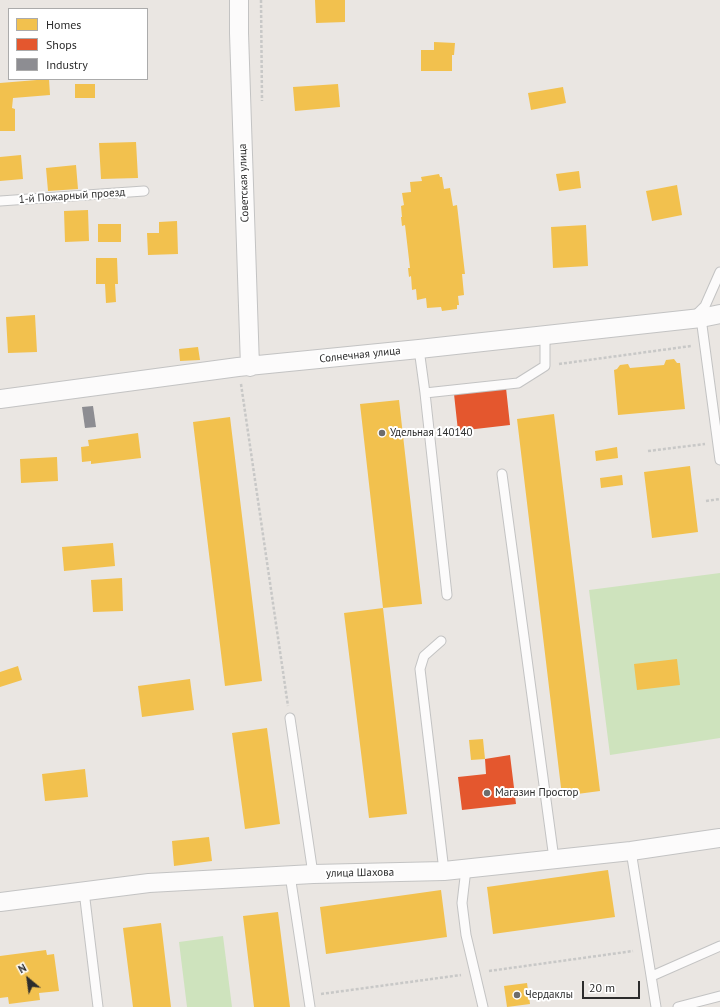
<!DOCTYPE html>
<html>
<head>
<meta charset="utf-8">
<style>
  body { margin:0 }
  #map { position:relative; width:720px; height:1007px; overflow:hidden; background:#eae6e2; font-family:"PT Sans",sans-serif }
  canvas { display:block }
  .legend { position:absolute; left:8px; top:8px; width:140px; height:72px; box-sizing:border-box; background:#fff; border:1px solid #ababab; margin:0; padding:5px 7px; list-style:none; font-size:12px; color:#2c2c2c }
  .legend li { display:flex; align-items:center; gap:8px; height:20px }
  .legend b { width:20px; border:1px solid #ababab }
  .north { position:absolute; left:8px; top:959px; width:40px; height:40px; -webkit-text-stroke:3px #fff; paint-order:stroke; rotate:331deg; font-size:11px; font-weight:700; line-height:16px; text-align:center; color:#2c2c2c }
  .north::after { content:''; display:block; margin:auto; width:14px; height:18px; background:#2c2c2c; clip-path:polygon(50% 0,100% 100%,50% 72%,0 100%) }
  .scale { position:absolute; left:582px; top:981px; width:58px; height:18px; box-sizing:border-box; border:2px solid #2c2c2c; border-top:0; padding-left:5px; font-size:12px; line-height:14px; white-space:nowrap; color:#2c2c2c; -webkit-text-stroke:3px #fff; paint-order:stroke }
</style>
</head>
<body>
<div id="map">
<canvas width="720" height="1007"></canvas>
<ul class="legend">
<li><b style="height:11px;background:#f2c14e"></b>Homes</li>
<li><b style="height:11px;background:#e4572e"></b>Shops</li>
<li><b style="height:11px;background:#8d8d92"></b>Industry</li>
</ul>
<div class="north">N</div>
<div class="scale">20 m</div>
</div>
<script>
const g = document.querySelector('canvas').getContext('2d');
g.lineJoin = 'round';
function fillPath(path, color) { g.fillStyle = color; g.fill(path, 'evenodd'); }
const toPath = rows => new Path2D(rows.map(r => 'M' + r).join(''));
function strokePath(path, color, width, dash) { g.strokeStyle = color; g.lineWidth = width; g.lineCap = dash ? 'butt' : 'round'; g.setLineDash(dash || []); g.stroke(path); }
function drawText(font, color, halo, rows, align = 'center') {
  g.font = font + ' "PT Sans",sans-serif'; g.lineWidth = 4; g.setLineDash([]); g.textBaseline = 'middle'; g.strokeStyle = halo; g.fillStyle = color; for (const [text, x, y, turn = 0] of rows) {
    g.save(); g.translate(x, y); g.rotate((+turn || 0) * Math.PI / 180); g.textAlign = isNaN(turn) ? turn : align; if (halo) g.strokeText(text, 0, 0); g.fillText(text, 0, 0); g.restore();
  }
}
fillPath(toPath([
  [720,573,720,738,610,755,589,590],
  [223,936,232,1007,187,1007,179,942]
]), '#cee3bd');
fillPath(toPath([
  [315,0,345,0,345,22,316,23],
  [434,42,455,43,454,55,452,55,452,71,421,71,421,50,434,50],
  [49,79,50,95,13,98,12,108,15,109,15,131,0,131,0,83],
  [75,84,95,84,95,98,75,98],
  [338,84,340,107,295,111,293,87],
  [563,87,566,103,531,110,528,93],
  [136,142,138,178,101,179,99,143],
  [21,155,23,179,0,181,0,157],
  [76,165,78,189,48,191,46,168],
  [579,171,581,188,559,191,556,174],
  [439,174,440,177,442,177,444,189,450,188,453,206,457,205,465,274,462,274,464,295,458,296,459,305,457,305,457,309,442,311,441,307,427,308,426,298,417,300,416,289,412,290,411,276,409,277,408,268,410,268,405,225,402,226,401,217,402,217,401,206,404,205,402,193,411,192,410,182,422,181,421,177],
  [677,185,682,215,652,221,646,191],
  [88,210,89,241,65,242,64,211],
  [177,221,178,254,148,255,147,233,159,233,159,222],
  [98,224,121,224,121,242,98,242],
  [586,225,588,266,553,268,551,227],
  [96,258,117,258,118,284,115,284,116,302,106,303,105,284,96,284],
  [35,315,37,352,8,353,6,317],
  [198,347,200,360,180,361,179,349],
  [674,359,677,363,680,363,685,409,618,415,614,370,617,369,620,365,628,364,630,368,664,365,666,360],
  [399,400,422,604,383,608,407,814,369,818,344,613,383,608,360,404],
  [554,414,600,791,562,796,517,419],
  [230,417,262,681,225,686,193,422],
  [138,433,141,458,91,464,91,461,82,462,81,447,89,446,88,440],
  [617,447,618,458,596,461,595,451],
  [57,457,58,481,21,483,20,459],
  [690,466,698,532,652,538,644,472],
  [622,475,623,485,601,488,600,478],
  [113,543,115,566,64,571,62,547],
  [122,578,123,611,93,612,91,580],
  [677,659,680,685,637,690,634,664],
  [18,666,22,680,0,687,0,672],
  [190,679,194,710,142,717,138,686],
  [267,728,280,824,245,829,232,733],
  [483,739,485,759,471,760,469,740],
  [85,769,88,797,45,801,42,774],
  [209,837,212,861,174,866,172,841],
  [608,870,615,917,493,934,487,887],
  [441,890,447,937,326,954,320,907],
  [278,912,290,1007,254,1007,243,916],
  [161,923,171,1007,133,1007,123,928],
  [46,950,47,955,54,954,59,991,39,993,40,1000,9,1004,8,997,0,998,0,956],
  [527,983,530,1004,507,1007,504,986]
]), '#f2c14e');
fillPath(toPath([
  [506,388,510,425,458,431,454,394],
  [510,755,516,804,462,810,458,777,486,774,485,759]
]), '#e4572e');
fillPath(toPath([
  [93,406,96,427,85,428,82,407]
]), '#8d8d92');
const lane = toPath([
  [0,201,144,191],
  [694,317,705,306,720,272],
  [701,318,720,460],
  [419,349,425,393,518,383,545,366,545,334],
  [425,393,447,595],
  [502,474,554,859],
  [441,641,424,656,420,669,444,871],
  [290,718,313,874],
  [631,851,656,1007],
  [466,869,462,903,466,935,483,1007],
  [290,875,310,1007],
  [84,891,98,1007],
  [652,976,720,946],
  [678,1007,720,996]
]);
const street = toPath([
  [239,0,239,33,250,367],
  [0,399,238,367,419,349,701,318,720,314],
  [0,902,149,883,313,874,444,871,631,851,720,838]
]);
strokePath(lane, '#c3c3c3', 11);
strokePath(street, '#c3c3c3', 20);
strokePath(toPath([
  [261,0,262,101],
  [559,364,691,346],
  [241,384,288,706],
  [648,451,705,444],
  [706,501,720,499],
  [489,971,633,951],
  [321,994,461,975]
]), '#c8c8c7', 2.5, [3, 2]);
strokePath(lane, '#fcfbfb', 9);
strokePath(street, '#fcfbfb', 18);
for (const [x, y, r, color] of [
  [382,433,4,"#6e6d6c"],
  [487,793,4,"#6e6d6c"],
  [517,995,4,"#6e6d6c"]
]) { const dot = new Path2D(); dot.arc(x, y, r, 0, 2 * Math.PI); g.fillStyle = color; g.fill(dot); strokePath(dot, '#fff', 1.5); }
drawText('11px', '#2c2c2c', '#fff', [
  ["Советская улица",244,183,-92],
  ["1-й Пожарный проезд",72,196,-4],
  ["Солнечная улица",360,355,-6],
  ["улица Шахова",360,873,-1]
]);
drawText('11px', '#2c2c2c', '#fff', [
  ["Удельная 140140",390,433],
  ["Магазин Простор",495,793],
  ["Чердаклы",525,995]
], 'left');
</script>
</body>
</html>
